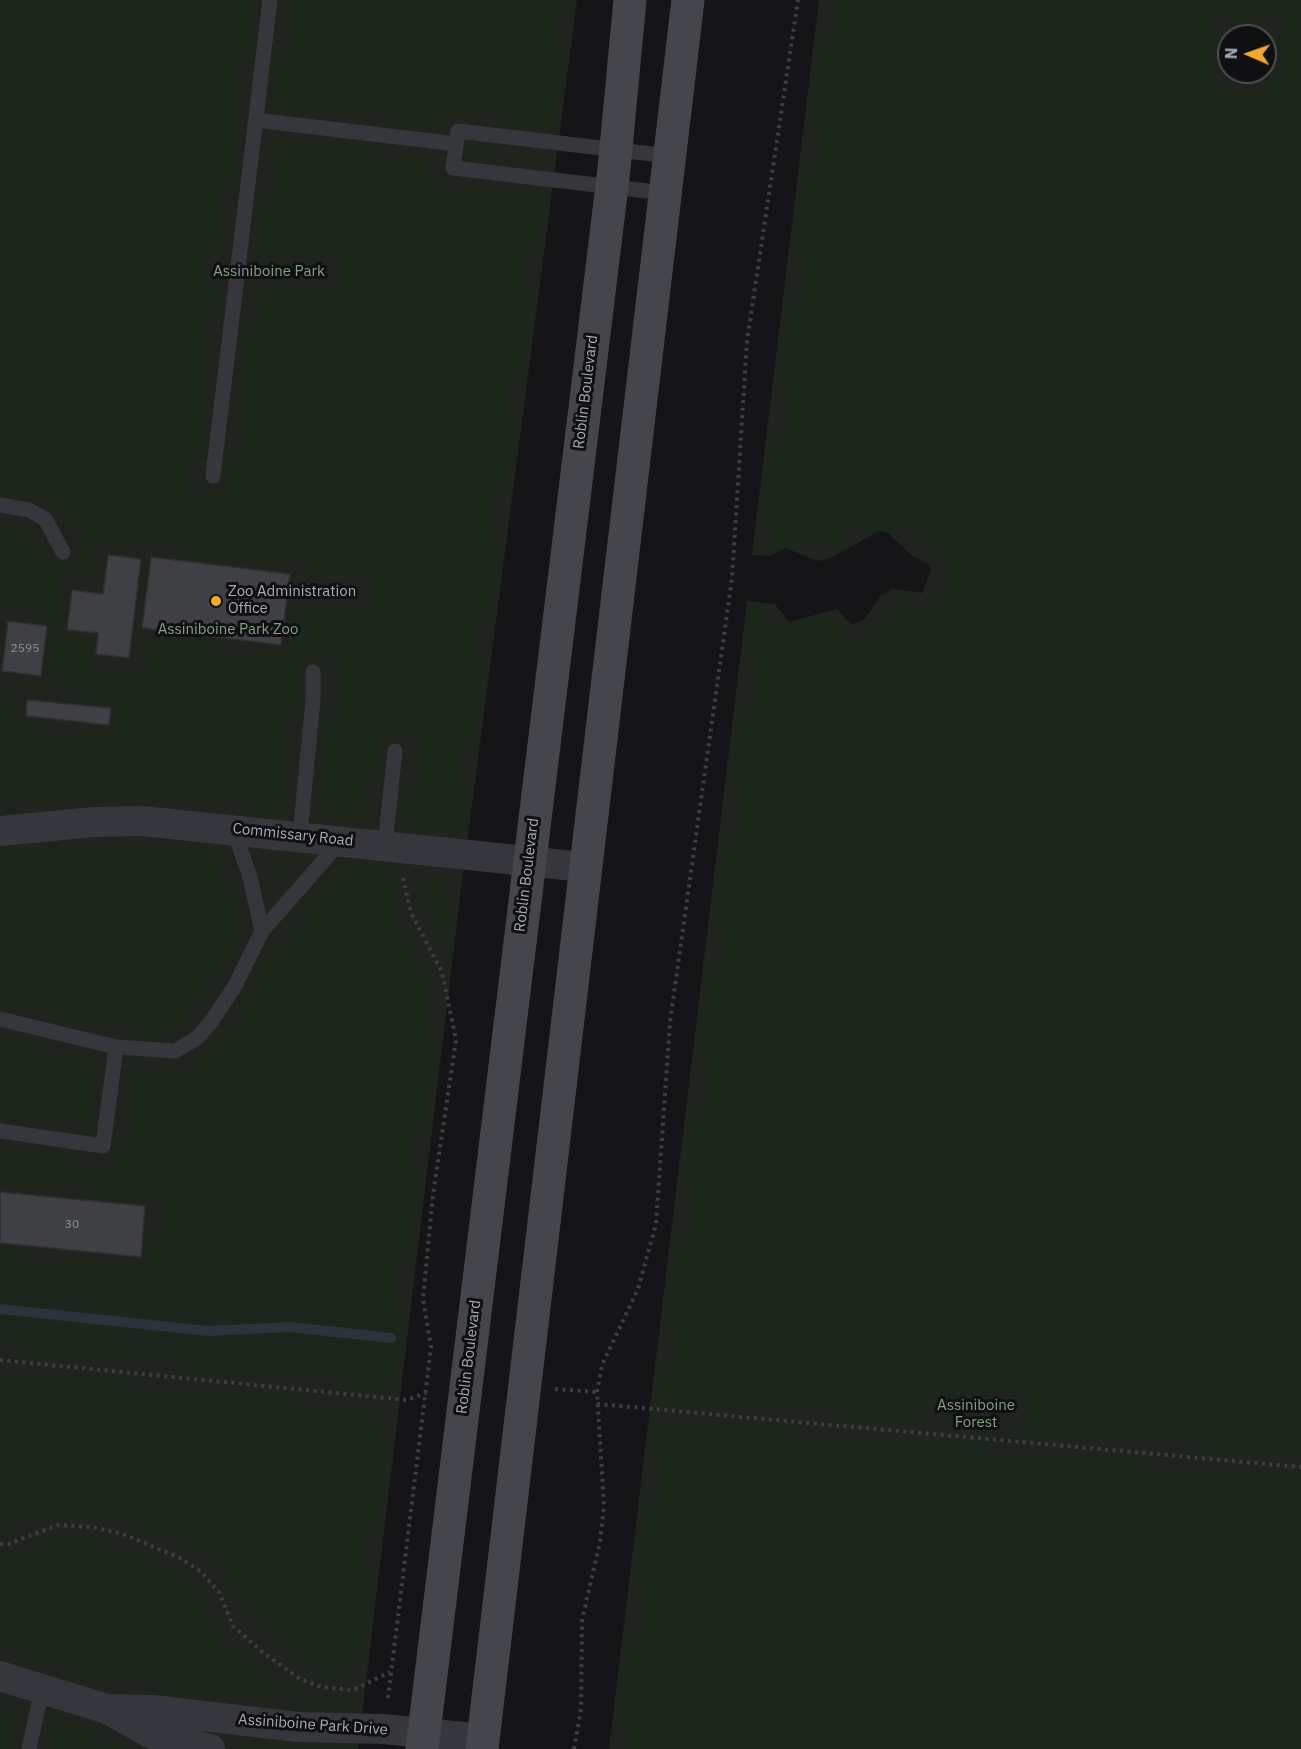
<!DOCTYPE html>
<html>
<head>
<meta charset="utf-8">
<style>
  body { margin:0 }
  #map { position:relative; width:1301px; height:1749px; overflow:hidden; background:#151517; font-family:"IBM Plex Sans",sans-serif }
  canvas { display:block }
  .north { position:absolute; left:1217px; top:24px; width:60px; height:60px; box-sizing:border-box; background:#101012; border:2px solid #4c4e54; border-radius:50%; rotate:272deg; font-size:16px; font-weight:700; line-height:24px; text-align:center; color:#a6acb7 }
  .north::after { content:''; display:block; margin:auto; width:21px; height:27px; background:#f6a92d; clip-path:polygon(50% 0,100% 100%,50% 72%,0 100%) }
</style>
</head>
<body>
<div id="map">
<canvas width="1301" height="1749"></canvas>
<div class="north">N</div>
</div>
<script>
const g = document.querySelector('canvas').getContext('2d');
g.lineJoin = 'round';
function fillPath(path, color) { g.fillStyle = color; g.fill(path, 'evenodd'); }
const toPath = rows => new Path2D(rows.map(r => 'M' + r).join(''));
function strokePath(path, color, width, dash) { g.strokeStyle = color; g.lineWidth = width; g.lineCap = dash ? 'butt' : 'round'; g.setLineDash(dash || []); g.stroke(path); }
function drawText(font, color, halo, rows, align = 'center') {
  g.font = font + ' "IBM Plex Sans",sans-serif'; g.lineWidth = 6; g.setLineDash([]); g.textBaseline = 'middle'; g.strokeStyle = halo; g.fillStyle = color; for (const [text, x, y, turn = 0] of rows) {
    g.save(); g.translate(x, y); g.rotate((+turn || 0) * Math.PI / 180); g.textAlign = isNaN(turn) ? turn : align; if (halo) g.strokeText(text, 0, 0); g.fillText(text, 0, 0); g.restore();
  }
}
fillPath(toPath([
  [0,0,577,0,460,897,358,1749,0,1749],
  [819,0,1301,0,1301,1749,609,1749,747,601,775,604,789,622,837,609,852,625,865,619,881,595,892,589,922,593,931,570,930,565,912,556,888,533,879,531,829,559,817,561,786,548,770,556,752,555],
  [1229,36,1265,36,1265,72,1229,72]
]), '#1d251d');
strokePath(toPath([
  [0,1309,208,1331,290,1327,391,1338]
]), '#2b343b', 10);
const building = toPath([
  [108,555,141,559,129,658,96,654,98,633,67,630,72,590,103,594,108,555],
  [151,557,290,574,281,645,142,628,151,557],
  [8,621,47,626,41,676,2,671,8,621],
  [27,700,111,708,109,725,26,716,27,700],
  [0,1192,145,1206,141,1257,0,1243,0,1192]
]);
fillPath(building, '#3f4044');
strokePath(building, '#2f2f33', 1.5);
strokePath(toPath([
  [0,1360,407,1400,426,1393],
  [555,1389,597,1392],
  [597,1404,1301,1467],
  [0,1544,8,1544,58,1525,92,1527,123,1534,180,1558,200,1571,219,1592,233,1626,261,1651,300,1679,322,1687,353,1690,390,1672],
  [388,1698,431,1347,423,1299,433,1195,456,1040,442,972,411,913,403,878],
  [574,1749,581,1709,582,1620,600,1542,604,1506,597,1392,602,1365,638,1289,656,1224,670,1022,732,578,747,341,798,0]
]), '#3c3e43', 4, [3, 4.5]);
strokePath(toPath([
  [256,120,456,144],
  [664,193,453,168,458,131,669,156],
  [213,476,270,0],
  [0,505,29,510,45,519,63,552],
  [233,828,250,877,262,931],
  [300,835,313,700,313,672],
  [385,845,395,751],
  [0,1019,116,1047,175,1051,197,1038,211,1022,235,986,262,931,341,841],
  [0,1131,103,1146,116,1047],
  [29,1749,42,1689]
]), '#36373c', 15);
strokePath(toPath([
  [0,831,94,822,142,821,584,867],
  [0,1676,107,1709,152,1734,210,1749],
  [107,1709,153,1710,298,1727,384,1729,483,1739]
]), '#36373c', 30);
strokePath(toPath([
  [422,1749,614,169,630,0],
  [482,1749,688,0]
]), '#44464c', 33);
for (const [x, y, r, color] of [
  [216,601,6,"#f6a92d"]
]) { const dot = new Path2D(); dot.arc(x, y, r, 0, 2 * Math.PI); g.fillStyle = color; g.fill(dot); strokePath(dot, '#101012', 2); }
drawText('12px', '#8c919a', null, [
  ["2595",25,649],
  ["30",72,1225]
]);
drawText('15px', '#7da37d', '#101012', [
  ["Assiniboine Park",269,272],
  ["Assiniboine Park Zoo",228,630],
  ["Assiniboine",976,1406],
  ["Forest",976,1423]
]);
drawText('15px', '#a6acb7', '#101012', [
  ["Roblin Boulevard",586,392,-83],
  ["Commissary Road",293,835,6],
  ["Roblin Boulevard",527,875,-83],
  ["Roblin Boulevard",469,1357,-83],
  ["Assiniboine Park Drive",313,1725,4]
]);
drawText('15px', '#a6acb7', '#101012', [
  ["Zoo Administration",228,592],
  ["Office",228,609]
], 'left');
</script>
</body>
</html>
